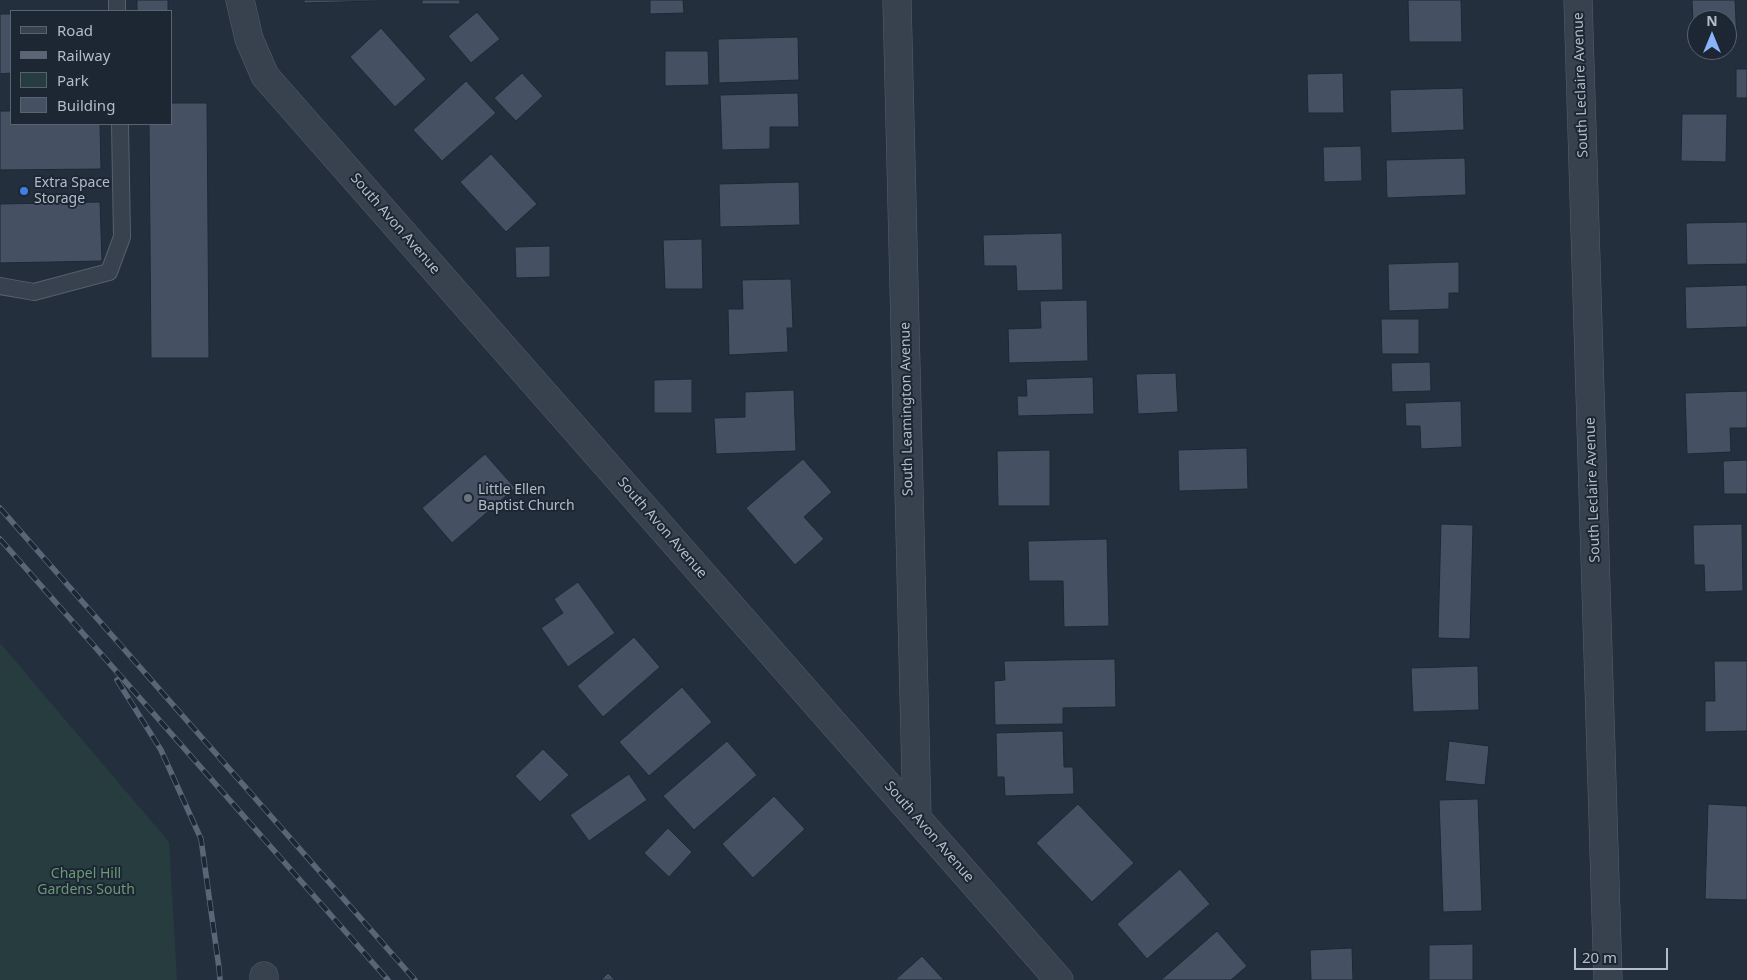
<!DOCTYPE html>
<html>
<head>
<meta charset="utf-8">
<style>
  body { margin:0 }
  #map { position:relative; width:1747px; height:980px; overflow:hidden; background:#242f3e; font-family:"Noto Sans",sans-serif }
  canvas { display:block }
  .legend { position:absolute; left:10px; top:10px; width:162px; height:115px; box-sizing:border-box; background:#1d2633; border:1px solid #59626f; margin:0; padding:6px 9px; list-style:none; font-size:15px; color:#b4bcc9 }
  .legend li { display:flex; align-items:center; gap:10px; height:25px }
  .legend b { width:25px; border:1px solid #59626f }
  .north { position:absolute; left:1687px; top:10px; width:50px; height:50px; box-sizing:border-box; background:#1d2633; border:1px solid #59626f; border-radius:50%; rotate:0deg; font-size:14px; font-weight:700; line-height:20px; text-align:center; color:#b4bcc9 }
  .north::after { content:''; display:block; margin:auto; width:18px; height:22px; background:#8ab4f8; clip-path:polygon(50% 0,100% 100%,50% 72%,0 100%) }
  .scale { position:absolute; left:1574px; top:948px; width:94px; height:22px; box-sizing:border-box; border:2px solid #b4bcc9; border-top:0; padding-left:6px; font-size:15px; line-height:18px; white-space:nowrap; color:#b4bcc9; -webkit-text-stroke:4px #1d2633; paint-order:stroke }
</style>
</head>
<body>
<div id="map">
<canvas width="1747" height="980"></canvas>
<ul class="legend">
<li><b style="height:6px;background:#38414e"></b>Road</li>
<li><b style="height:6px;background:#5a6575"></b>Railway</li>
<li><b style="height:14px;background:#263c3f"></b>Park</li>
<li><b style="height:14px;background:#455162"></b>Building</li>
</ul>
<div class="north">N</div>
<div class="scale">20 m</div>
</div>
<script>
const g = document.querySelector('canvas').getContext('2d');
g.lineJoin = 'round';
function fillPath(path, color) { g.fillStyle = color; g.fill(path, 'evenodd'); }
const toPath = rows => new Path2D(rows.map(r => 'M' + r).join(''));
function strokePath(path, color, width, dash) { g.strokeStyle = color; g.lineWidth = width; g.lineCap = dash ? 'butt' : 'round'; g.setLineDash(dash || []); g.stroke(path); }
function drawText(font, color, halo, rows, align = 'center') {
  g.font = font + ' "Noto Sans",sans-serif'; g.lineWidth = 4; g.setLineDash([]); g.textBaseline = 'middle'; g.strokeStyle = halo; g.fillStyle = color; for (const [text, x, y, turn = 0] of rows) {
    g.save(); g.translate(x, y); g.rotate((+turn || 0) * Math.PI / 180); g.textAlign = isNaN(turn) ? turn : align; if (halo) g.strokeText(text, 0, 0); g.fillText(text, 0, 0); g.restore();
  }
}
fillPath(toPath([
  [0,643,169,842,177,980,0,980]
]), '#263c3f');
const building = toPath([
  [137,0,168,0,168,11,137,11,137,0],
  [304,0,377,0,377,1,304,3,304,0],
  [422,0,460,0,460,4,422,4,422,0],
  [650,0,683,0,684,13,650,14,650,0],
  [1408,0,1461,0,1462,42,1409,42,1408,0],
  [1692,0,1735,0,1737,40,1727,41,1727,20,1697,20,1697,42,1694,42,1692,0],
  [477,12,500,39,471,63,448,36,477,12],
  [0,14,11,14,11,73,0,74,0,14],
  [381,28,426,79,395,107,350,57,381,28],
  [798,37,799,80,719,83,718,39,798,37],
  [665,51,708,51,709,85,665,86,665,51],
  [1736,69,1747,69,1747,98,1736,98,1736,69],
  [522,73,543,96,516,121,494,98,522,73],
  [1343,73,1344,113,1308,113,1307,74,1343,73],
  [466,81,496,113,442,161,413,130,466,81],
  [1463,88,1464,130,1391,133,1390,90,1463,88],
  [798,93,799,127,770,127,770,149,722,150,720,95,798,93],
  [171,103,207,103,209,358,151,358,149,124,171,124,171,103],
  [0,111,11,111,11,124,100,124,101,169,0,170,0,111],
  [1682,114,1727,114,1726,162,1681,161,1682,114],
  [1361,146,1362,181,1324,182,1323,147,1361,146],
  [491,154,537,204,506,232,460,182,491,154],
  [1465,158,1466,195,1387,198,1386,160,1465,158],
  [799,182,800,225,720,227,719,184,799,182],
  [100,202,102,261,0,263,0,204,100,202],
  [1747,222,1747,264,1687,265,1686,223,1747,222],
  [1062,233,1063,290,1017,291,1016,266,984,266,983,235,1062,233],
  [702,239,703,289,665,289,663,240,702,239],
  [550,246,550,277,516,278,515,247,550,246],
  [1459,262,1459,293,1449,293,1449,309,1389,311,1388,264,1459,262],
  [791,279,793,328,787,328,788,352,729,355,728,309,743,309,742,280,791,279],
  [1747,285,1747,327,1686,329,1685,287,1747,285],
  [1087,300,1088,361,1009,363,1008,329,1041,328,1040,301,1087,300],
  [1381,319,1419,319,1419,354,1382,354,1381,319],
  [1430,362,1431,391,1392,392,1391,363,1430,362],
  [1176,373,1178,412,1138,414,1136,374,1176,373],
  [1093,377,1094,414,1018,416,1017,396,1027,396,1026,379,1093,377],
  [692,379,692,413,654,413,654,380,692,379],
  [794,390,796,451,716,454,714,418,745,417,745,392,794,390],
  [1747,391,1747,428,1730,428,1731,452,1687,454,1685,393,1747,391],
  [1461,401,1462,447,1421,449,1420,426,1406,426,1405,403,1461,401],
  [1247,448,1248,489,1179,491,1178,450,1247,448],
  [1050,450,1050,506,998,506,997,451,1050,450],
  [485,454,515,488,452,543,422,508,485,454],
  [803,459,832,492,804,517,824,539,795,565,746,508,803,459],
  [1747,460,1747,494,1724,494,1723,461,1747,460],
  [1441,524,1473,525,1470,639,1438,638,1441,524],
  [1742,524,1743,591,1705,592,1704,565,1694,565,1693,525,1742,524],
  [1107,539,1109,626,1064,627,1063,581,1029,581,1028,541,1107,539],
  [578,582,615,633,568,667,541,628,563,613,554,599,578,582],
  [634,637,660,667,603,717,577,686,634,637],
  [1115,659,1116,707,1063,708,1063,724,995,725,994,681,1005,680,1004,661,1115,659],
  [1714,661,1747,661,1747,731,1705,732,1705,701,1715,701,1714,661],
  [1478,666,1479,710,1413,712,1411,668,1478,666],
  [682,687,712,722,649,776,619,742,682,687],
  [1063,731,1064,767,1073,767,1074,794,1005,796,1004,777,997,777,996,733,1063,731],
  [727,741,757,775,694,830,663,796,727,741],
  [1449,741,1489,746,1485,785,1445,781,1449,741],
  [543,749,569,775,540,802,515,776,543,749],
  [629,774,647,800,589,841,570,815,629,774],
  [774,796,805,829,753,878,722,844,774,796],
  [1478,799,1482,911,1443,912,1439,800,1478,799],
  [1078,804,1134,863,1092,902,1036,843,1078,804],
  [1708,804,1747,806,1747,900,1705,899,1708,804],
  [668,828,692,852,669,877,644,853,668,828],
  [1180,869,1210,904,1147,959,1117,924,1180,869],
  [1217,931,1247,966,1231,980,1161,980,1217,931],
  [1473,944,1473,980,1429,980,1429,945,1473,944],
  [1352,948,1353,980,1311,980,1310,950,1352,948],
  [922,956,944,980,895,980,922,956],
  [608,973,615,980,601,980,608,973]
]);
fillPath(building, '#455162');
strokePath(building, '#1f2835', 1);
const lane = toPath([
  [117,0,117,11],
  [0,286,34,292,109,272,122,237,120,124]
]);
const street = toPath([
  [240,0,249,39,265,76,1059,980],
  [897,0,917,817],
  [1578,0,1608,980],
  [264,976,264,980]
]);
strokePath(lane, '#565f6c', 18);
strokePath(street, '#565f6c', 29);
strokePath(lane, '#38414e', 16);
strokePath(street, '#38414e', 28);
const rail = toPath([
  [0,508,415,980],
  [0,539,388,980],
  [117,680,161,750,201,839,219,968,220,980]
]);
strokePath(rail, '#5a6575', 5.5);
strokePath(rail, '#1d2633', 4, [11]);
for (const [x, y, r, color] of [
  [24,191,5,"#3f7fe0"],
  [468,498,5,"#6b7280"]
]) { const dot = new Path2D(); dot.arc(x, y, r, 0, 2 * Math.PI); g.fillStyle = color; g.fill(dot); strokePath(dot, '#1d2633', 2); }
drawText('14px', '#b4bcc9', '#1d2633', [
  ["South Leclaire Avenue",1581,85,-92],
  ["South Avon Avenue",395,224,49],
  ["South Leamington Avenue",907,409,-91],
  ["South Leclaire Avenue",1593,490,-92],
  ["South Avon Avenue",662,528,49],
  ["South Avon Avenue",929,832,49]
]);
drawText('14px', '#b4bcc9', '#1d2633', [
  ["Extra Space",34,183],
  ["Storage",34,199],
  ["Little Ellen",478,490],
  ["Baptist Church",478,506]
], 'left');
drawText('14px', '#6b9a76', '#1d2633', [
  ["Chapel Hill",86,874],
  ["Gardens South",86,890]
]);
</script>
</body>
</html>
